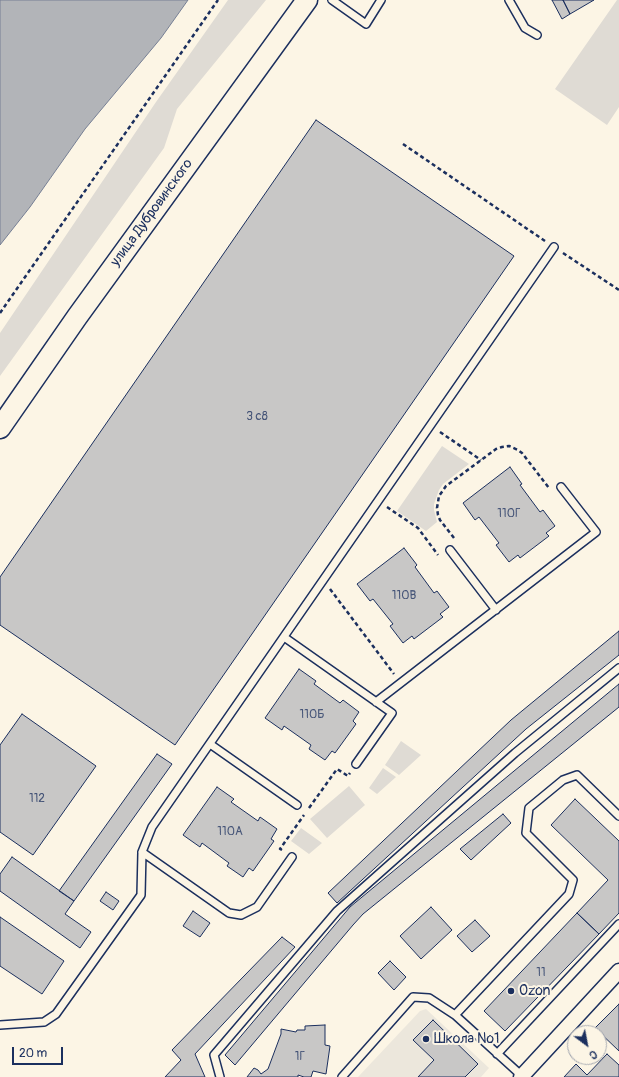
<!DOCTYPE html>
<html>
<head>
<meta charset="utf-8">
<style>
  body { margin:0 }
  #map { position:relative; width:619px; height:1077px; overflow:hidden; background:#fcf5e5; font-family:Pangolin,sans-serif }
  canvas { display:block }
  .north { position:absolute; left:567px; top:1025px; width:40px; height:40px; box-sizing:border-box; background:#fcf5e5; border:1px solid #a2a6af; border-radius:50%; rotate:148deg; font-size:11px; font-weight:700; line-height:16px; text-align:center; color:#1b2f5e }
  .north::after { content:''; display:block; margin:auto; width:14px; height:18px; background:#1b2f5e; clip-path:polygon(50% 0,100% 100%,50% 72%,0 100%) }
  .scale { position:absolute; left:12px; top:1047px; width:51px; height:18px; box-sizing:border-box; border:2px solid #1b2f5e; border-top:0; padding-left:5px; font-size:12px; line-height:14px; white-space:nowrap; color:#1b2f5e; -webkit-text-stroke:3px #fcf5e5; paint-order:stroke }
</style>
</head>
<body>
<div id="map">
<canvas width="619" height="1077"></canvas>
<div class="north">С</div>
<div class="scale">20 m</div>
</div>
<script>
const g = document.querySelector('canvas').getContext('2d');
g.lineJoin = 'round';
function fillPath(path, color) { g.fillStyle = color; g.fill(path, 'evenodd'); }
const toPath = rows => new Path2D(rows.map(r => 'M' + r).join(''));
function strokePath(path, color, width, dash) { g.strokeStyle = color; g.lineWidth = width; g.lineCap = dash ? 'butt' : 'round'; g.setLineDash(dash || []); g.stroke(path); }
function drawText(font, color, halo, rows, align = 'center') {
  g.font = font + ' Pangolin,sans-serif'; g.lineWidth = 4; g.setLineDash([]); g.textBaseline = 'middle'; g.strokeStyle = halo; g.fillStyle = color; for (const [text, x, y, turn = 0] of rows) {
    g.save(); g.translate(x, y); g.rotate((+turn || 0) * Math.PI / 180); g.textAlign = isNaN(turn) ? turn : align; if (halo) g.strokeText(text, 0, 0); g.fillText(text, 0, 0); g.restore();
  }
}
fillPath(toPath([
  [426,1009,489,1068,481,1077,358,1077,420,1011]
]), '#ece7dc');
fillPath(toPath([
  [228,0,266,0,177,109,164,148,0,376,0,333,156,102],
  [617,0,619,0,619,107,607,125,555,89],
  [442,446,469,464,443,484,439,490,434,504,434,510,437,522,426,531,397,511],
  [401,741,421,755,399,775,385,765],
  [383,768,396,777,377,794,369,788],
  [349,786,365,805,327,838,310,819],
  [301,828,322,843,309,854,291,841]
]), '#dfdbd4');
const water = toPath([
  [0,0,188,0,161,38,85,129,30,207,0,245,0,0]
]);
fillPath(water, '#b2b4b8');
strokePath(water, '#767f94', 1);
const building = toPath([
  [552,0,563,0,570,14,562,19,552,0],
  [563,0,594,0,570,14,563,0],
  [316,120,514,256,175,745,0,625,0,577,316,120],
  [510,467,522,484,520,485,540,512,543,510,555,526,546,533,549,536,520,558,518,555,509,562,496,545,499,543,479,517,475,520,463,503,510,467],
  [404,548,417,565,415,567,434,593,437,591,449,607,440,614,443,617,414,639,412,636,403,643,390,626,393,624,373,599,370,601,357,584,404,548],
  [619,631,619,655,526,729,337,903,328,893,511,720,619,631],
  [299,669,316,681,314,684,340,703,343,700,359,712,353,721,356,724,335,753,332,751,325,760,309,749,311,745,284,726,282,730,265,718,299,669],
  [619,684,619,707,363,914,353,925,235,1065,225,1055,350,907,619,684],
  [22,714,96,766,33,855,0,832,0,745,22,714],
  [157,754,172,764,74,901,59,891,157,754],
  [217,787,234,799,231,802,258,821,260,817,277,829,271,839,274,841,253,871,249,868,243,877,227,866,229,863,202,843,200,847,183,835,217,787],
  [575,799,619,841,619,913,599,934,577,913,608,880,551,825,575,799],
  [503,814,511,823,471,860,460,849,503,814],
  [12,857,74,901,65,914,91,932,80,948,0,891,0,874,12,857],
  [106,892,119,901,113,910,100,901,106,892],
  [431,907,452,930,421,959,400,936,431,907],
  [193,911,210,923,200,937,183,926,193,911],
  [577,913,599,934,505,1031,484,1011,577,913],
  [0,917,64,961,42,994,0,966,0,917],
  [475,920,490,936,472,952,457,936,475,920],
  [282,937,295,947,195,1054,205,1077,165,1077,181,1060,172,1050,282,937],
  [390,961,406,977,394,990,378,973,390,961],
  [619,1004,619,1051,595,1028,619,1004],
  [433,1020,478,1064,465,1077,418,1077,434,1060,413,1040,433,1020],
  [325,1025,325,1045,330,1046,326,1074,313,1071,311,1077,304,1077,298,1075,298,1077,247,1077,254,1068,258,1070,261,1074,268,1069,281,1034,281,1029,296,1032,297,1030,305,1030,305,1026,325,1025],
  [607,1054,619,1065,619,1077,564,1077,576,1064,587,1075,607,1054]
]);
fillPath(building, '#c8c7c6');
strokePath(building, '#1b2f5e', 1);
const lane = toPath([
  [332,0,366,24,381,0],
  [509,0,525,28,537,35],
  [450,550,496,610],
  [284,637,392,713,356,764],
  [376,702,596,532,561,487],
  [210,744,297,805],
  [142,852,229,913,241,915,257,907,292,857],
  [455,1015,569,894,573,880,526,833,529,808,563,780,577,775,619,816],
  [0,1025,44,1022,56,1014,141,895,142,852,152,827,554,247],
  [497,1054,619,924],
  [220,1077,214,1055,337,911,515,753,619,668],
  [342,1077,413,997,429,998,455,1015,522,1076]
]);
const street = toPath([
  [521,1077,619,971]
]);
const secondary = toPath([
  [0,428,77,317,307,0]
]);
strokePath(lane, '#1b2f5e', 10);
strokePath(street, '#1b2f5e', 17);
strokePath(secondary, '#1b2f5e', 23);
strokePath(toPath([
  [403,144,545,241],
  [563,253,619,290],
  [0,313,218,0],
  [440,432,481,460],
  [387,507,418,528,438,555],
  [454,538,440,520,438,515,437,508,439,496,446,486,496,449,502,447,509,446,518,450,522,453,549,488],
  [330,589,394,674],
  [309,808,337,769,348,776,350,773],
  [282,850,280,849,304,815]
]), '#1b2f5e', 2.5, [4, 3]);
strokePath(lane, '#fcf5e5', 7);
strokePath(street, '#fcf5e5', 14);
strokePath(secondary, '#fcf5e5', 20);
for (const [x, y, r, color] of [
  [511,991,4,"#1b2f5e"],
  [426,1039,4,"#1b2f5e"]
]) { const dot = new Path2D(); dot.arc(x, y, r, 0, 2 * Math.PI); g.fillStyle = color; g.fill(dot); strokePath(dot, '#fcf5e5', 1.5); }
drawText('12px', '#465578', null, [
  ["3 с8",257,417],
  ["110Г",509,514],
  ["110В",404,596],
  ["110Б",312,715],
  ["112",37,799],
  ["110А",230,832],
  ["11",541,973],
  ["1Г",300,1057]
]);
drawText('14px', '#1b2f5e', '#fcf5e5', [
  ["улица Дубровинского",152,213,-54]
]);
drawText('14px', '#1b2f5e', '#fcf5e5', [
  ["Ozon",519,991],
  ["Школа №1",434,1039]
], 'left');
</script>
</body>
</html>
